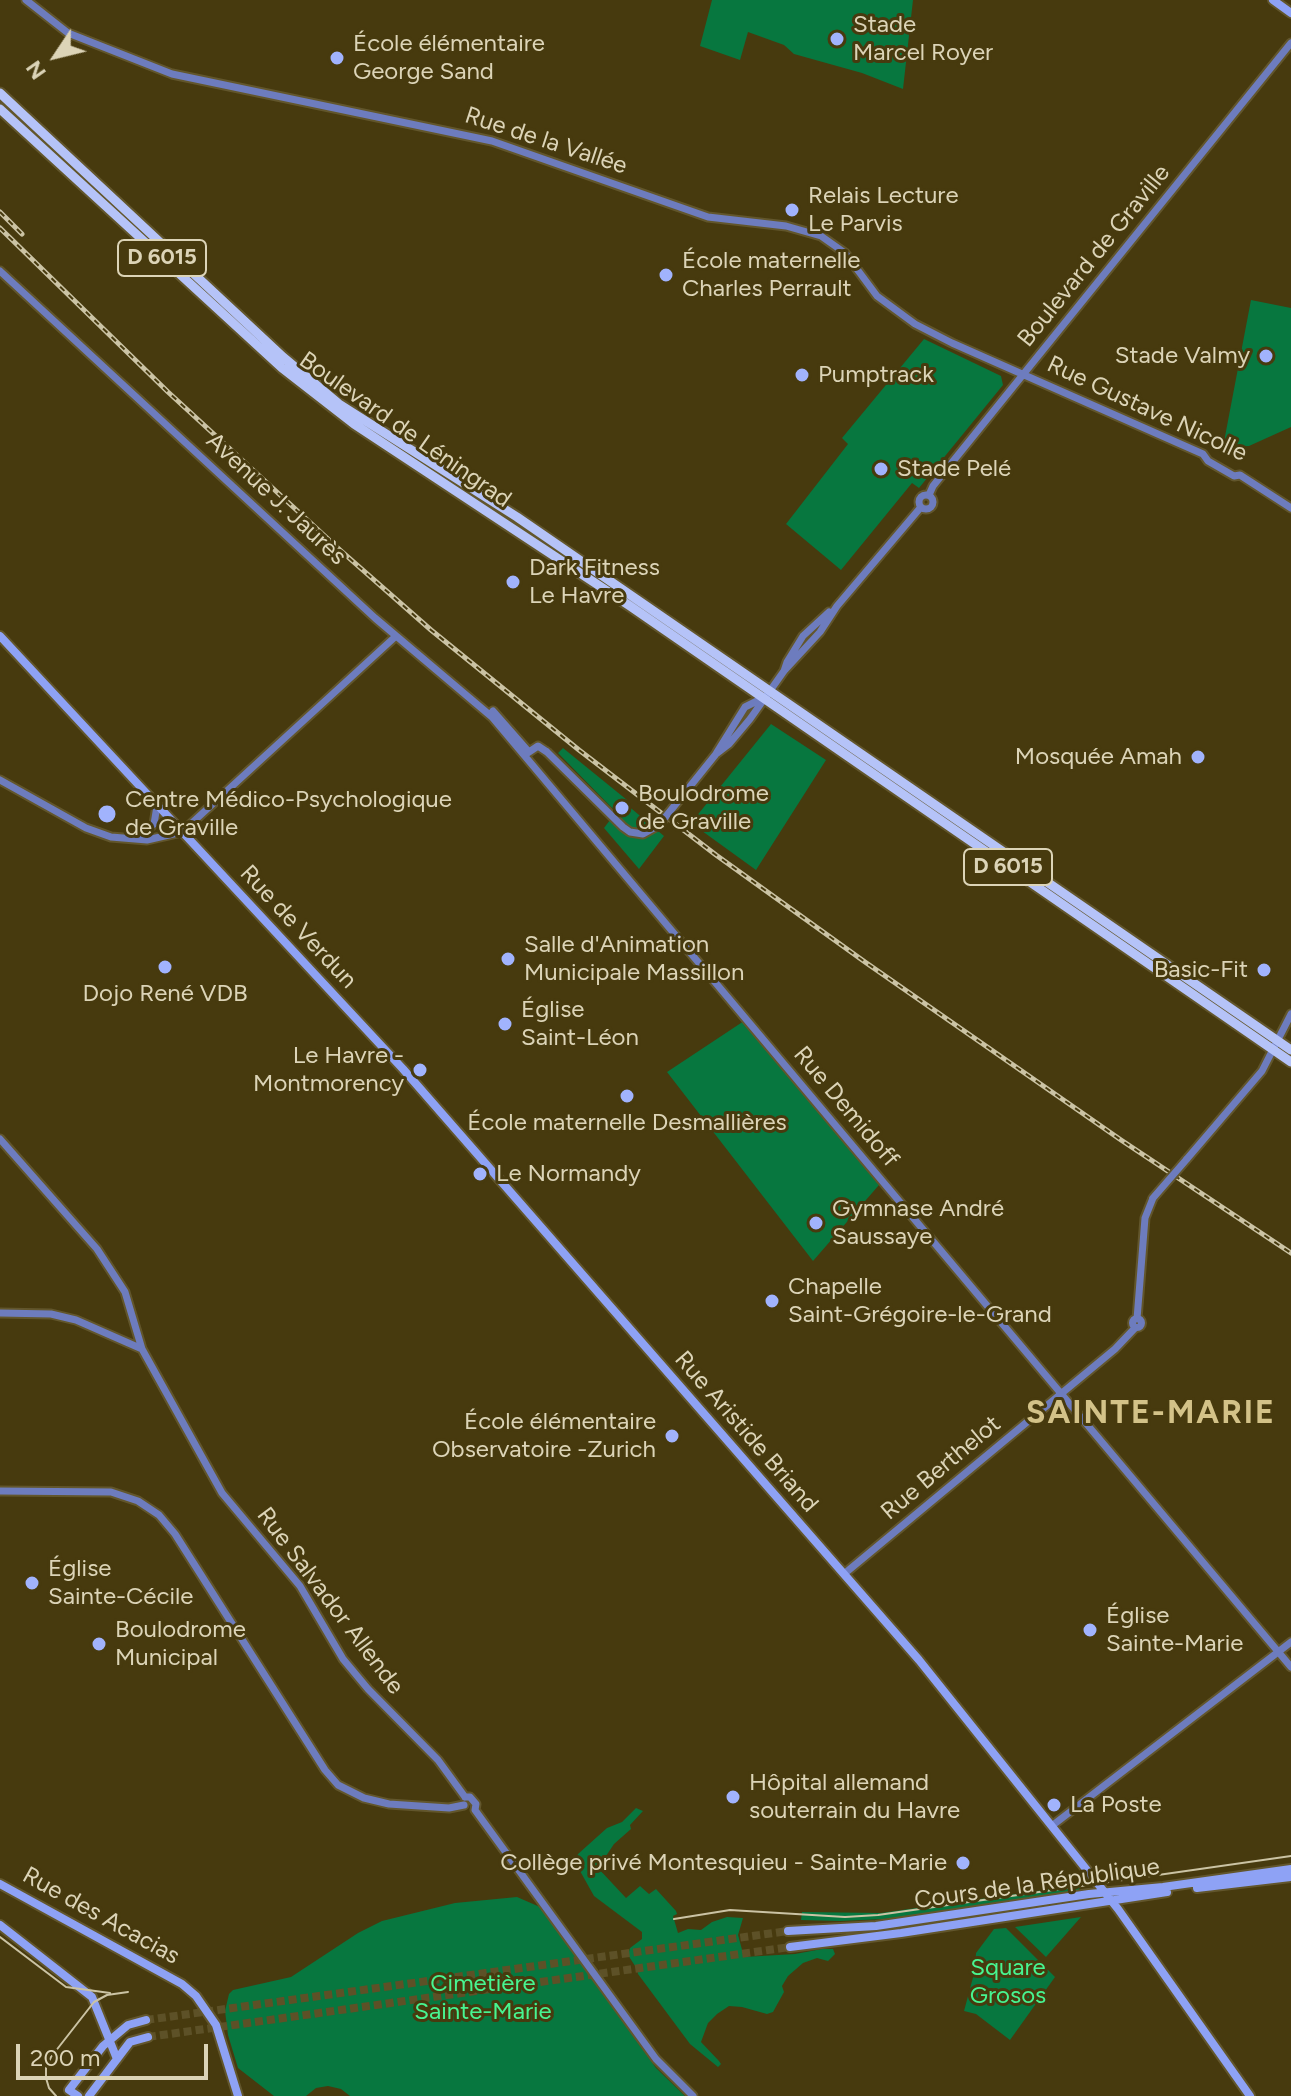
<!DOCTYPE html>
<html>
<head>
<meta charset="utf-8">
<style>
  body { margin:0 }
  #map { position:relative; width:1291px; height:2096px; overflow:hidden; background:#473a0e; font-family:Figtree,sans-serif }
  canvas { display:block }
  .north { position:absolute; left:16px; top:16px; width:80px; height:80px; -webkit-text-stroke:6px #473a0e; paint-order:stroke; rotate:235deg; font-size:22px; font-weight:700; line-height:32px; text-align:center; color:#dcd4b7 }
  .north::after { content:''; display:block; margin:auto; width:28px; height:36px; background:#dcd4b7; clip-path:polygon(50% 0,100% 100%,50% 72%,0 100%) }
  .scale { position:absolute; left:16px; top:2044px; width:192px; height:36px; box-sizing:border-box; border:4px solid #dcd4b7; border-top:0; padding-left:10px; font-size:24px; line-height:28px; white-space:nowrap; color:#dcd4b7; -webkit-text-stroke:6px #473a0e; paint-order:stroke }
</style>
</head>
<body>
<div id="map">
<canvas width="1291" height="2096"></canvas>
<div class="north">N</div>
<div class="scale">200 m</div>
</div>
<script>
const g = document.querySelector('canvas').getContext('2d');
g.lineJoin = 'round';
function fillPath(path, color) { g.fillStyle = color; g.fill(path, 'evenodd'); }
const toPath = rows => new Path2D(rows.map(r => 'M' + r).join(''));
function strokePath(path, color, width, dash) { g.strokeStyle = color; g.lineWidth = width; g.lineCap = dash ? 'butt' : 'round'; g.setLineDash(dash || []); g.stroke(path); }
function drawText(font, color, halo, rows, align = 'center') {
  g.font = font + ' Figtree,sans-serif'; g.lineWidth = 6; g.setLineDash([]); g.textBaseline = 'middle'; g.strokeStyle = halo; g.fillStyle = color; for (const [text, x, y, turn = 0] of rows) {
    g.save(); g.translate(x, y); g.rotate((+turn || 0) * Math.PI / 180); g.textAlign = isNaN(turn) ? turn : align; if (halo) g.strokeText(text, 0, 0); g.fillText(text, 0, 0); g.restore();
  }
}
fillPath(toPath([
  [712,0,913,0,903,89,862,73,794,54,784,45,748,32,740,60,700,46],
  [1251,300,1291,308,1291,427,1249,446,1223,447],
  [924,339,1001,376,1003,385,919,488,912,483,841,570,786,524,848,444,842,438],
  [771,724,826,760,756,870,691,823],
  [563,748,627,800,626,804,664,836,639,869,604,828,616,812,558,753],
  [744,1021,879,1185,813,1261,667,1072],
  [636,1808,643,1811,630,1825,631,1829,614,1844,598,1868,626,1898,640,1886,649,1894,656,1889,676,1911,677,1914,673,1916,678,1933,688,1929,701,1930,712,1922,727,1917,743,1918,738,1935,744,1957,795,1954,822,1949,833,1949,835,1954,828,1961,817,1958,803,1963,788,1976,782,1986,784,1992,773,2012,767,2014,742,2007,729,2006,717,2014,708,2023,701,2042,719,2061,721,2064,718,2067,690,2044,638,1974,637,1969,628,1955,630,1948,642,1939,642,1932,594,1896,575,1862,578,1854,607,1828,622,1822],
  [1080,1885,1079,1891,884,1919,840,1921,801,1920,802,1912,881,1913],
  [517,1897,540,1907,656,2068,685,2096,350,2096,341,2089,328,2086,316,2088,306,2096,274,2096,238,2068,228,2035,225,2011,229,1994,233,1990,291,1977,358,1933,382,1921,455,1903],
  [1081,1917,1046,1957,1015,1927],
  [1006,1928,1055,1977,1010,2040,976,2014,964,2011,975,1970,976,1953,994,1929]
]), '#07773f');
strokePath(toPath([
  [146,2020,788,1931],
  [148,2037,790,1947]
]), '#5d5127', 8, [8, 4]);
const tertiary = toPath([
  [26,0,68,33,172,74,492,141,708,217,786,226,821,236,845,253,877,296,915,324,952,343,1203,454,1208,461,1234,476,1240,475,1291,508],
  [0,271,375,618,492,717,1291,1667],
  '919 502a7 7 0 1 1 14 0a7 7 0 1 1-14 0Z',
  [929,495,933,486,1291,43],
  [784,671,787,662,803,636,829,612],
  [493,711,529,752],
  [717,752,745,707,763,698],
  [526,754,538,746,547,752],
  [716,754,729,744,750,719,784,671,820,632,837,606,921,507],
  [0,780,86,828,111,837,147,840,182,832,396,636],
  [136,838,154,824,157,806],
  [0,1139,97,1249,125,1292,142,1349,222,1493,300,1586,343,1659,368,1689,438,1760,465,1797],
  [1186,1160,1262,1071,1291,1014],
  [0,1313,51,1314,76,1320,142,1349],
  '1132.5 1323a4.5 4.5 0 1 1 9 0a4.5 4.5 0 1 1-9 0Z',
  [1137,1319,1145,1218,1153,1198],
  [0,1491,111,1492,138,1501,159,1515,175,1534,325,1770,338,1785,364,1798,389,1804,449,1808,464,1805],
  [844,1574,1115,1349,1135,1328],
  [465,1797,470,1797,476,1804,475,1810,656,2059,693,2096],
  [1053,1825,1291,1642]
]);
const secondary = toPath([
  [1273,0,1291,13],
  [0,636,403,1069,919,1660,1118,1909,1250,2096],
  [0,1884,182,1984,196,1996,216,2025,238,2096],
  [1197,1888,1291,1877],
  [0,1925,92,1997,117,2059],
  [788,1931,876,1926,1089,1894,1163,1887,1291,1869],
  [790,1947,901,1933,1167,1892],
  [78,2096,69,2090,103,2046,128,2025,146,2020],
  [89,2096,130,2042,148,2037]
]);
const primary = toPath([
  [0,93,283,357,339,404,517,517,1291,1050],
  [0,109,282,368,354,424,630,606,1291,1062]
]);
strokePath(tertiary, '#62562c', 11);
strokePath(secondary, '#62562c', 12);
strokePath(primary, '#62562c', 13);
strokePath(tertiary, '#6d7cbe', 7);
strokePath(secondary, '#8ea2f5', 8);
strokePath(primary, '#b5c3f8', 9);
strokePath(toPath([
  [674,1919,730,1910,845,1917,878,1915,1291,1856],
  [0,1937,66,1987,110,1993],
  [56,2096,49,2088,46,2078,46,2068,51,2057,94,2002,107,1995,128,1992]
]), '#cbc3a4', 2);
const rail = toPath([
  [0,212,22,234],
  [0,228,168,392,340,550,431,630,579,750,716,855,865,962,1121,1140,1291,1253]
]);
strokePath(rail, '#cbc3a4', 5);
strokePath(rail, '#473a0e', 2, [6]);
const tertiaryBridge = toPath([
  [547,752,623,827,630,832,643,834,659,825,716,754],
  [1153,1198,1186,1160]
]);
strokePath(tertiaryBridge, '#62562c', 11, []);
strokePath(tertiaryBridge, '#6d7cbe', 7);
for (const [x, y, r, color] of [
  [837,39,8,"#a1b3fd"],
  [337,58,8,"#a1b3fd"],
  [792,210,8,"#a1b3fd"],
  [666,275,8,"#a1b3fd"],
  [1266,356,8,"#a1b3fd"],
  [802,375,8,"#a1b3fd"],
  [881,469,8,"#a1b3fd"],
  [513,582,8,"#a1b3fd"],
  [1198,757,8,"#a1b3fd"],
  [622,808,8,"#a1b3fd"],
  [107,814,10,"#a1b3fd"],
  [508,959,8,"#a1b3fd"],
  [165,967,8,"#a1b3fd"],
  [1264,970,8,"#a1b3fd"],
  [505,1024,8,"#a1b3fd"],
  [420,1070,8,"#a1b3fd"],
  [627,1096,8,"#a1b3fd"],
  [480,1174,8,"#a1b3fd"],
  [816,1223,8,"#a1b3fd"],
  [772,1301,8,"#a1b3fd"],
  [672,1436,8,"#a1b3fd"],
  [32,1583,8,"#a1b3fd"],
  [1090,1630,8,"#a1b3fd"],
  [99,1644,8,"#a1b3fd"],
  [733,1797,8,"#a1b3fd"],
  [1054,1805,8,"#a1b3fd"],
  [963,1863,8,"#a1b3fd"]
]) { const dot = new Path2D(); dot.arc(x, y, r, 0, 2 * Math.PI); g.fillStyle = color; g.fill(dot); strokePath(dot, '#473a0e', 3); }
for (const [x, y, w] of [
  [162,258,88],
  [1008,867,88]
]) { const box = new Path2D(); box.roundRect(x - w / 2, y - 18, w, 36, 6); g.fillStyle = '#473a0e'; g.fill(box); strokePath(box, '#dcd4b7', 2); }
drawText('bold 22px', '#dcd4b7', null, [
  ["D 6015",162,258],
  ["D 6015",1008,867]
]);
drawText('24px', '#dcd4b7', '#473a0e', [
  ["Stade",853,25],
  ["Marcel Royer",853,53],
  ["École élémentaire",353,44],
  ["George Sand",353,72],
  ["Relais Lecture",808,196],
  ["Le Parvis",808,224],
  ["École maternelle",682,261],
  ["Charles Perrault",682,289],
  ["Stade Valmy",1250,356,"right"],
  ["Pumptrack",818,375],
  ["Stade Pelé",897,469],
  ["Dark Fitness",529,568],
  ["Le Havre",529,596],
  ["Mosquée Amah",1182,757,"right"],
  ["Boulodrome",638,794],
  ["de Graville",638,822],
  ["Centre Médico-Psychologique",125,800],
  ["de Graville",125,828],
  ["Salle d'Animation",524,945],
  ["Municipale Massillon",524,973],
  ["Basic-Fit",1248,970,"right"],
  ["Dojo René VDB",165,994,"center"],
  ["Église",521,1010],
  ["Saint-Léon",521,1038],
  ["Le Havre -",404,1056,"right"],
  ["Montmorency",404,1084,"right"],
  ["École maternelle Desmallières",627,1123,"center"],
  ["Le Normandy",496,1174],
  ["Gymnase André",832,1209],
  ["Saussaye",832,1237],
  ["Chapelle",788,1287],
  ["Saint-Grégoire-le-Grand",788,1315],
  ["École élémentaire",656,1422,"right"],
  ["Observatoire -Zurich",656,1450,"right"],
  ["Église",48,1569],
  ["Sainte-Cécile",48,1597],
  ["Église",1106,1616],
  ["Sainte-Marie",1106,1644],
  ["Boulodrome",115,1630],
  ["Municipal",115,1658],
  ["Hôpital allemand",749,1783],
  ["souterrain du Havre",749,1811],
  ["La Poste",1070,1805],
  ["Collège privé Montesquieu - Sainte-Marie",947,1863,"right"]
], 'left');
drawText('24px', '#dcd4b7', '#473a0e', [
  ["Rue de la Vallée",546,141,18],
  ["Boulevard de Graville",1094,256,-51],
  ["Rue Gustave Nicolle",1147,409,25],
  ["Boulevard de Léningrad",405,430,35],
  ["Avenue J. Jaurès",276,499,43],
  ["Rue de Verdun",298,927,47],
  ["Rue Demidoff",846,1107,50],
  ["Rue Aristide Briand",746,1432,49],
  ["Rue Berthelot",941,1468,-40],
  ["Rue Salvador Allende",330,1601,53],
  ["Cours de la République",1037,1884,-8],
  ["Rue des Acacias",101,1916,29]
]);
drawText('24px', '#47f591', '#473a0e', [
  ["Square",1008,1968],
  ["Grosos",1008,1996],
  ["Cimetière",483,1984],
  ["Sainte-Marie",483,2012]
]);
g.letterSpacing = '2px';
drawText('bold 32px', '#d3c288', '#473a0e', [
  ["SAINTE-MARIE",1151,1414]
]);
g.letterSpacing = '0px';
</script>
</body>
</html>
